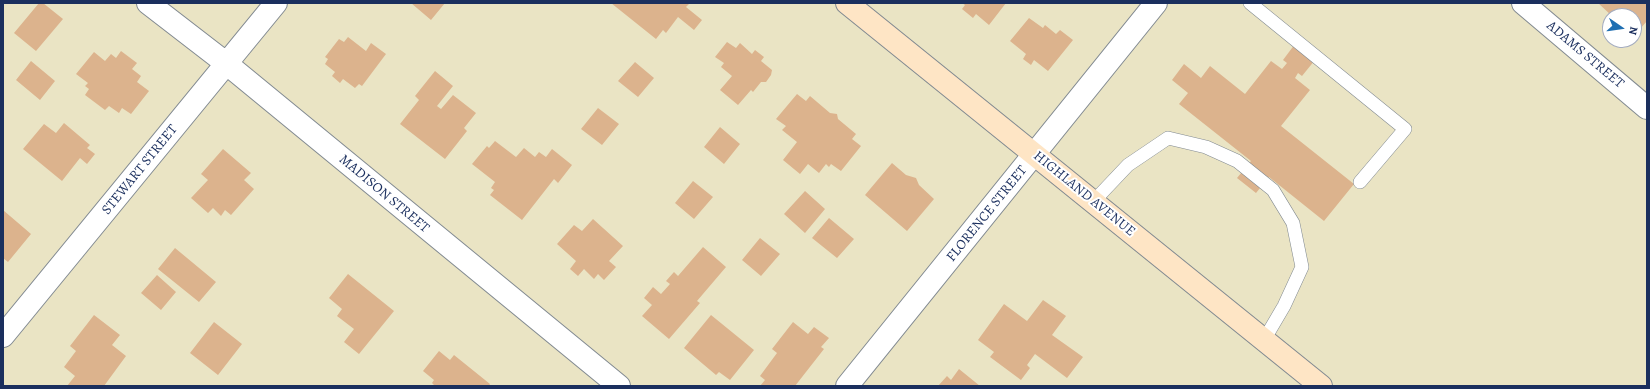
<!DOCTYPE html>
<html>
<head>
<meta charset="utf-8">
<style>
  body { margin:0 }
  #map { position:relative; width:1650px; height:389px; overflow:hidden; background:#eae4c4; font-family:Alegreya,serif }
  canvas { display:block }
  .frame { position:absolute; inset:0; border:4px solid #1b2f5e; pointer-events:none }
  .north { position:absolute; left:1602px; top:8px; width:40px; height:40px; box-sizing:border-box; background:#fff; border:1px solid #a4acbf; border-radius:50%; rotate:103deg; font-size:11px; font-weight:700; line-height:16px; text-align:center; color:#1b2f5e }
  .north::after { content:''; display:block; margin:auto; width:14px; height:18px; background:#1f6fb2; clip-path:polygon(50% 0,100% 100%,50% 72%,0 100%) }
</style>
</head>
<body>
<div id="map">
<canvas width="1650" height="389"></canvas>
<div class="frame"></div>
<div class="north">N</div>
</div>
<script>
const g = document.querySelector('canvas').getContext('2d');
g.lineJoin = 'round';
function fillPath(path, color) { g.fillStyle = color; g.fill(path, 'evenodd'); }
const toPath = rows => new Path2D(rows.map(r => 'M' + r).join(''));
function strokePath(path, color, width, dash) { g.strokeStyle = color; g.lineWidth = width; g.lineCap = dash ? 'butt' : 'round'; g.setLineDash(dash || []); g.stroke(path); }
function drawText(font, color, halo, rows, align = 'center') {
  g.font = font + ' Alegreya,serif'; g.lineWidth = 4; g.setLineDash([]); g.textBaseline = 'middle'; g.strokeStyle = halo; g.fillStyle = color; for (const [text, x, y, turn = 0] of rows) {
    g.save(); g.translate(x, y); g.rotate((+turn || 0) * Math.PI / 180); g.textAlign = isNaN(turn) ? turn : align; if (halo) g.strokeText(text, 0, 0); g.fillText(text, 0, 0); g.restore();
  }
}
fillPath(toPath([
  [39,3,43,3,63,19,36,51,14,33],
  [411,3,445,3,431,20],
  [611,3,690,3,686,7,702,20,694,30,678,17,666,33,663,30,656,39],
  [962,3,1006,3,989,25,976,14,973,18,962,9,965,5],
  [1598,3,1647,3,1647,21,1634,36,1634,16,1612,16],
  [1029,18,1043,28,1045,25,1056,34,1060,30,1073,40,1048,71,1034,60,1031,65,1023,59,1026,54,1010,41],
  [348,37,366,51,371,43,386,54,362,86,359,84,355,88,343,79,340,83,332,76,335,72,325,64,328,59,325,57,339,39,344,42],
  [727,42,736,48,740,43,752,54,755,50,764,57,761,61,772,70,771,75,766,82,761,82,753,92,751,90,738,105,720,90,732,76,721,67,724,63,715,57],
  [1295,44,1315,60,1302,76,1298,73,1295,78,1310,90,1281,126,1354,184,1324,221,1269,177,1256,193,1237,178,1251,161,1179,104,1188,93,1172,80,1184,64,1201,78,1210,66,1245,94,1271,61,1282,69,1287,63,1283,60],
  [121,51,137,63,132,69,141,76,137,82,149,91,131,114,122,108,119,113,109,106,105,110,85,95,89,89,85,86,88,83,76,74,94,52,105,61,111,54,116,58],
  [31,61,55,81,40,100,16,80],
  [635,62,654,78,638,97,618,81],
  [435,71,453,86,437,106,441,109,453,95,476,113,464,128,467,131,445,159,400,124,419,100,415,96],
  [797,94,806,101,810,96,830,113,837,114,838,119,856,134,852,139,861,146,841,171,831,164,829,167,826,164,819,173,808,164,800,174,783,160,797,142,782,130,786,126,776,119],
  [598,108,619,124,602,145,581,129],
  [64,123,90,145,87,148,95,154,87,164,80,158,62,181,23,149,44,124,56,133],
  [720,127,740,144,724,164,704,147],
  [495,141,516,157,524,148,535,157,539,152,546,157,552,149,572,165,558,183,554,179,522,220,490,195,494,190,491,188,495,182,472,164,487,146,489,148],
  [223,149,251,173,244,180,254,189,231,215,225,210,221,216,213,208,208,213,191,198,208,180,201,174],
  [892,163,906,175,916,178,919,185,934,199,907,231,865,195],
  [693,181,713,197,694,219,675,203],
  [805,191,825,209,805,233,784,214],
  [3,210,31,234,8,262,3,258],
  [829,218,854,239,837,258,812,238],
  [593,219,623,246,609,261,616,267,604,280,598,274,594,279,584,269,578,276,570,269,576,261,557,244,574,225,582,231],
  [760,238,780,254,761,276,742,260],
  [703,247,726,267,697,301,700,303,669,339,642,316,652,305,644,298,653,287,661,294,670,284,666,281,674,272,678,276],
  [175,248,216,282,199,302,158,269],
  [348,274,394,311,359,354,344,342,354,329,337,316,342,309,329,298],
  [157,275,176,292,161,310,141,293],
  [1043,300,1066,316,1052,335,1083,357,1067,378,1035,354,1027,365,1030,368,1021,380,990,357,994,352,978,340,1004,304,1027,321],
  [94,315,120,335,112,345,126,356,104,386,67,386,75,376,64,367,76,351,70,346],
  [711,315,754,350,730,380,719,372,716,375,684,348],
  [214,322,242,344,218,375,190,353],
  [793,322,808,334,814,327,829,338,821,347,824,349,795,386,760,386,765,380,760,376,777,353,772,349],
  [439,351,450,360,454,355,490,384,489,386,435,386,432,383,434,380,423,371],
  [959,369,980,386,938,386,947,376,951,380]
]), '#dcb38d');
const lane = toPath([
  [1250,3,1405,129,1360,182],
  [1093,202,1128,165,1168,138,1206,147,1237,161,1273,190,1293,223,1302,267,1284,306,1264,340]
]);
const street = toPath([
  [148,3,227,64,619,386],
  [1523,3,1647,108],
  [3,336,276,3],
  [847,386,1156,3]
]);
const secondary = toPath([
  [847,3,1321,386]
]);
strokePath(lane, '#828a91', 14);
strokePath(street, '#828a91', 24);
strokePath(secondary, '#828a91', 24);
strokePath(lane, '#fff', 13);
strokePath(street, '#fff', 22);
strokePath(secondary, '#fee5c5', 22);
drawText('14px', '#1b2f5e', '#fff', [
  ["ADAMS STREET",1585,55,40],
  ["STEWART STREET",140,170,-51],
  ["MADISON STREET",384,194,40],
  ["HIGHLAND AVENUE",1084,194,39],
  ["FLORENCE STREET",987,214,-51]
]);
</script>
</body>
</html>
